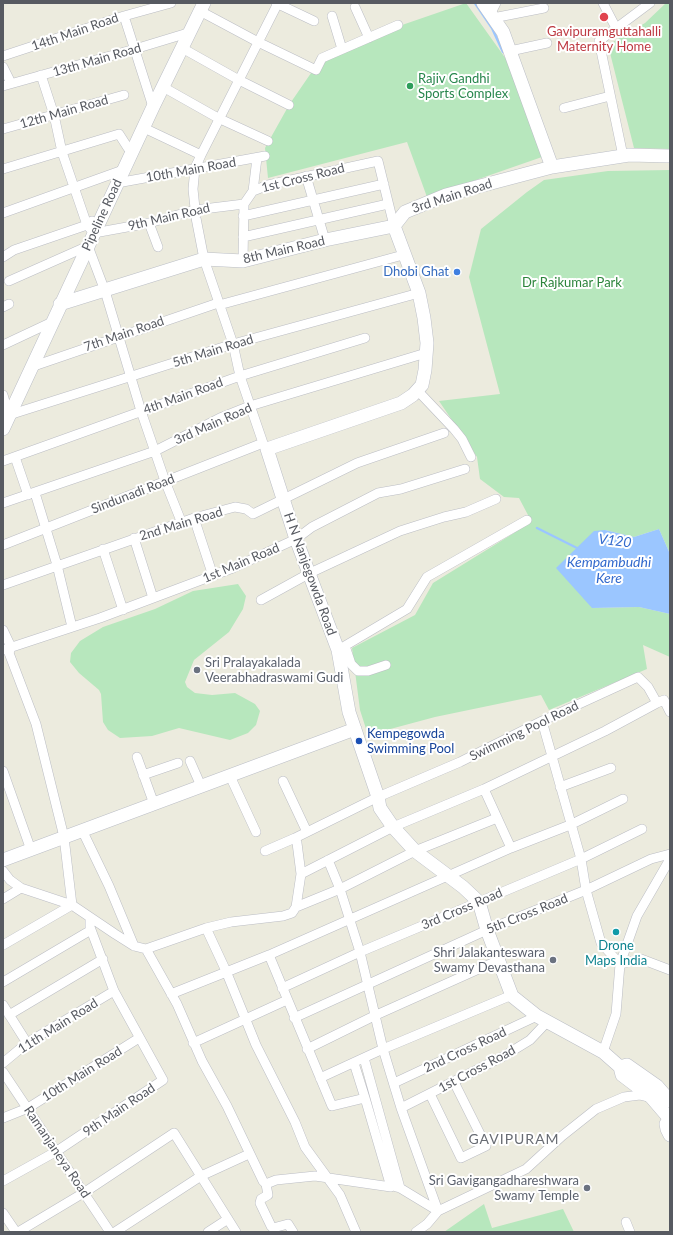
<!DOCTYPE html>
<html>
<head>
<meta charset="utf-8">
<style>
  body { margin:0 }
  #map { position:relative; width:673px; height:1235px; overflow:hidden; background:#ecebde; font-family:Lato,sans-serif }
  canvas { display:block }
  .frame { position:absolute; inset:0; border:4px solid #575a61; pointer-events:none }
</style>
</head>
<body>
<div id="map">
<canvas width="673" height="1235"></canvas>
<div class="frame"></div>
</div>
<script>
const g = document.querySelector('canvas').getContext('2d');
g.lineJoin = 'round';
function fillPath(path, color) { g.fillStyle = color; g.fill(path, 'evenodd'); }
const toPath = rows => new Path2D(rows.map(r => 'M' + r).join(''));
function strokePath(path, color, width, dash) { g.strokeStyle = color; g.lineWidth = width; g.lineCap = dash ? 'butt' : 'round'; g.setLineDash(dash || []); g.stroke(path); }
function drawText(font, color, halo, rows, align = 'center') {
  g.font = font + ' Lato,sans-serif'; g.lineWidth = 4; g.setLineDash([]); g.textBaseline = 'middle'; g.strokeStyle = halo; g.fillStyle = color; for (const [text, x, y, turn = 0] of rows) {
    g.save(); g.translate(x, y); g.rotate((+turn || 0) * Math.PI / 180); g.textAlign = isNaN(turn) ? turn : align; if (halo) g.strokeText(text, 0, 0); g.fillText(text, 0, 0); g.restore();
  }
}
fillPath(toPath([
  [466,3,511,66,542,157,427,197,407,142,268,178,265,148,289,105,320,60,402,25],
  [666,3,670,3,670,149,634,148,608,45,645,23],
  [670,170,670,554,659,529,634,537,605,530,592,608,639,607,670,614,670,657,643,645,647,669,549,710,541,695,435,717,368,735,360,710,352,648,415,615,433,583,514,533,528,515,519,498,504,497,480,479,477,457,439,401,500,394,469,277,481,229,527,192,544,180,608,171],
  [238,584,246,596,243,609,229,632,194,660,185,682,187,687,195,693,212,695,235,693,255,704,260,711,256,725,248,733,230,740,179,728,152,736,120,738,108,730,103,722,101,694,99,690,79,673,70,662,71,653,80,641,103,627,155,609,193,591],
  [484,1204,492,1228,563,1209,574,1232,444,1232]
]), '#b7e7bd');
fillPath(toPath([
  [659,529,670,554,670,614,639,607,592,608,556,568,594,531,605,530,634,537]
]), '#9bc6ff');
strokePath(toPath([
  [475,3,492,28,503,52],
  [537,528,579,549]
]), '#9bc6ff', 2.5);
const street = toPath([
  [276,3,314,21],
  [603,3,616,28],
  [355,7,369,38],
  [200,11,258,42,316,70,322,58,398,25],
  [491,13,496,3],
  [124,16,153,107],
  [332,16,342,49],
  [493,18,544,8],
  [182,48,239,80,289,105],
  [510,51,547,43],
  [3,56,124,16,171,3],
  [3,67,11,83],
  [41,75,54,115,62,152,87,225,94,233,149,223,195,210,244,204],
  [3,86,135,49,191,32],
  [163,87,218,118,268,141],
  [564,108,610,96],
  [144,128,201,155],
  [3,129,124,95],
  [623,156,599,41,650,3],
  [3,169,119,134,128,148,134,149],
  [306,176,325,240],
  [117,183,265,156],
  [253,191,257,158],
  [3,213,123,170],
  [243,216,384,184],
  [149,223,158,247],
  [243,237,388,204],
  [3,257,14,250,87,225,92,221],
  [243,261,244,204,253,191,268,185,378,161,394,226],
  [9,281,88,246,105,291,141,411,165,481,181,521],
  [219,305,403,255,402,250],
  [3,307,9,304],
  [3,345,52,322],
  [31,367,218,303],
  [417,390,454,429,462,439,471,457],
  [3,395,9,415,233,344,419,293],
  [267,449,263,443,240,376,233,344,204,259,196,218,193,189,195,168,201,155,278,3],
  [15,457,28,495],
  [3,461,240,376,365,338],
  [35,493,57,565,72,627],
  [3,503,155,451,220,418,250,406,426,353],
  [194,518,213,576],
  [134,538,153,598],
  [3,545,263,443],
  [103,549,123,610],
  [3,585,194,518,235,507,246,509,253,514,357,463,444,433],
  [261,600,310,573,400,531,444,517,466,512,496,499],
  [3,630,11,647,9,653,36,724,64,837,72,905,3,945],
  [345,646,351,664,358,671,368,671,386,665],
  [3,650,100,618,233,568,296,539,312,527,378,493,401,489,465,469],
  [338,650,407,609,427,577,527,520],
  [542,721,581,859,586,890,601,943,620,964,637,916,670,859],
  [137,757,154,804],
  [190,761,201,786],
  [3,771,31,850],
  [143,775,178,763],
  [230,776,256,832],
  [283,781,307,832],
  [560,787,611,768],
  [484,789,511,848],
  [82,830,109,886,134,946],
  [265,851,295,838],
  [3,871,10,880,21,888,72,905,115,934,134,946,146,949,206,928,231,922,283,916,292,913,296,907,301,874,297,843,295,838,378,797,460,762,542,721,638,677,648,687,657,703],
  [301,874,393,827,484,789,605,731,657,703,664,700,670,712],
  [3,899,21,888],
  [296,907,340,889,328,860],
  [206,928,226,971,256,1045,295,1122,305,1147,340,1195,356,1232],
  [146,949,177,1004,202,1061,227,1106,263,1181,266,1184,276,1180,315,1176,391,1187,365,1098,332,1106,269,955],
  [3,982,91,930],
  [282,988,360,952,581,859,642,829],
  [171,994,269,955,511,848,570,825,623,799],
  [3,1005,27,1043],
  [9,1015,103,959],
  [294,1018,487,930,586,890,651,859,670,854],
  [193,1043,287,1000],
  [307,1049,374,1016,499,960],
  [603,1052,616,1014,620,964,641,959,670,970],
  [364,1058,400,1188],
  [3,1063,27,1043,114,991],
  [354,1063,365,1098],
  [3,1072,110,1232],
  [320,1078,383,1049,512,995],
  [394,1083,537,1016],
  [430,1094,461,1158,486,1146,454,1082],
  [401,1108,504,1056,530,1040,547,1022],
  [3,1118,28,1108,139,1038],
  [3,1181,57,1151,163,1080,114,991,90,927,90,918],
  [266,1184,268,1195,261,1199,260,1203,271,1226,273,1228,288,1224,293,1232],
  [396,1187,400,1188,438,1211],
  [438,1211,401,1108,383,1049,360,952,340,889,415,851,497,818],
  [3,1213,16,1232],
  [626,1222,630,1232],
  [18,1232,85,1192,174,1133,236,1232],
  [115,1232,201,1176,249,1154],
  [208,1232,228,1219],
  [416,1232,427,1224,438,1211,526,1169,562,1136,596,1109,624,1097,640,1095,649,1097]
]);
const secondary = toPath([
  [483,3,503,32,552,167],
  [60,304,204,259,243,261,325,240,394,226],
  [3,429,153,107,204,3],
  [3,860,355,729],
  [620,1067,627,1065,657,1086,670,1101],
  [670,1117,666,1124,667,1129,670,1135],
  [669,1118,651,1097,622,1075,620,1067,603,1052,537,1016,512,996,487,930,479,902,463,887,415,851,393,827,380,808,378,797,349,712,338,650,296,539,267,449,401,403,413,395,422,385,425,370,427,343,424,318,419,293,394,226,405,212,446,195,552,167,629,155,670,156]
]);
strokePath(street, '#bbbdc4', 10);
strokePath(secondary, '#bbbec6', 14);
strokePath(street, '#fff', 9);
strokePath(secondary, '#fff', 13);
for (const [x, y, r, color] of [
  [604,17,5,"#e0444e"],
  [410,86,4,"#2e9e5b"],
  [457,272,4,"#3f7fe0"],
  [197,670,4,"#6b7280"],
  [359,741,4,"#1a4fb4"],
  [616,932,4,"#0f9aa8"],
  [553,960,4,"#6b7280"],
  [587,1188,4,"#6b7280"]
]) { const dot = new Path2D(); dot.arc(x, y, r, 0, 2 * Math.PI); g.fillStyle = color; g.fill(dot); strokePath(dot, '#fff', 1.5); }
drawText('13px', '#575a61', '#fff', [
  ["14th Main Road",75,32,-19],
  ["13th Main Road",97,60,-16],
  ["12th Main Road",64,112,-16],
  ["10th Main Road",191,170,-10],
  ["1st Cross Road",303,178,-14],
  ["3rd Main Road",452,196,-18],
  ["Pipeline Road",102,215,-65],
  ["9th Main Road",169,217,-13],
  ["8th Main Road",284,250,-13],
  ["7th Main Road",124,334,-19],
  ["5th Main Road",213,351,-17],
  ["4th Main Road",183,396,-20],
  ["3rd Main Road",213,424,-24],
  ["Sindunadi Road",133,494,-21],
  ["2nd Main Road",181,524,-17],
  ["1st Main Road",241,563,-23],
  ["H N Nanjegowda Road",310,574,70],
  ["Swimming Pool Road",524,731,-26],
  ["3rd Cross Road",462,909,-23],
  ["5th Cross Road",527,914,-22],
  ["11th Main Road",58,1026,-32],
  ["2nd Cross Road",465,1050,-25],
  ["1st Cross Road",477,1069,-28],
  ["10th Main Road",82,1074,-32],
  ["9th Main Road",119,1110,-34],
  ["Ramanjaneya Road",57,1152,56]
]);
drawText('13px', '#be3a42', '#fff', [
  ["Gavipuramguttahalli",604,32],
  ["Maternity Home",604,47]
]);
drawText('13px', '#27864d', '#fff', [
  ["Rajiv Gandhi",418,79],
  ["Sports Complex",418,94]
], 'left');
drawText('13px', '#366cbe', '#fff', [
  ["Dhobi Ghat",449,272]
], 'right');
drawText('13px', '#2c843b', '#fff', [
  ["Dr Rajkumar Park",572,283]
]);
drawText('13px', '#5b616d', '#fff', [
  ["Sri Pralayakalada",205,663,"left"],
  ["Veerabhadraswami Gudi",205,678,"left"],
  ["Shri Jalakanteswara",545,953],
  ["Swamy Devasthana",545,968],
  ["Sri Gavigangadhareshwara",579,1181],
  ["Swamy Temple",579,1196]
], 'right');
drawText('13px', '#164399', '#fff', [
  ["Kempegowda",367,734],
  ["Swimming Pool",367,749]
], 'left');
drawText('13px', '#0d838f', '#fff', [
  ["Drone",616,946],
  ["Maps India",616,961]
]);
drawText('italic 14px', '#336acd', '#fff', [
  ["V120",615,541,7],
  ["Kempambudhi",609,562],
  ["Kere",609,578]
]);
g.letterSpacing = '1px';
drawText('14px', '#686c73', '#fff', [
  ["GAVIPURAM",514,1139]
]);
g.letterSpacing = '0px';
</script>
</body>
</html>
